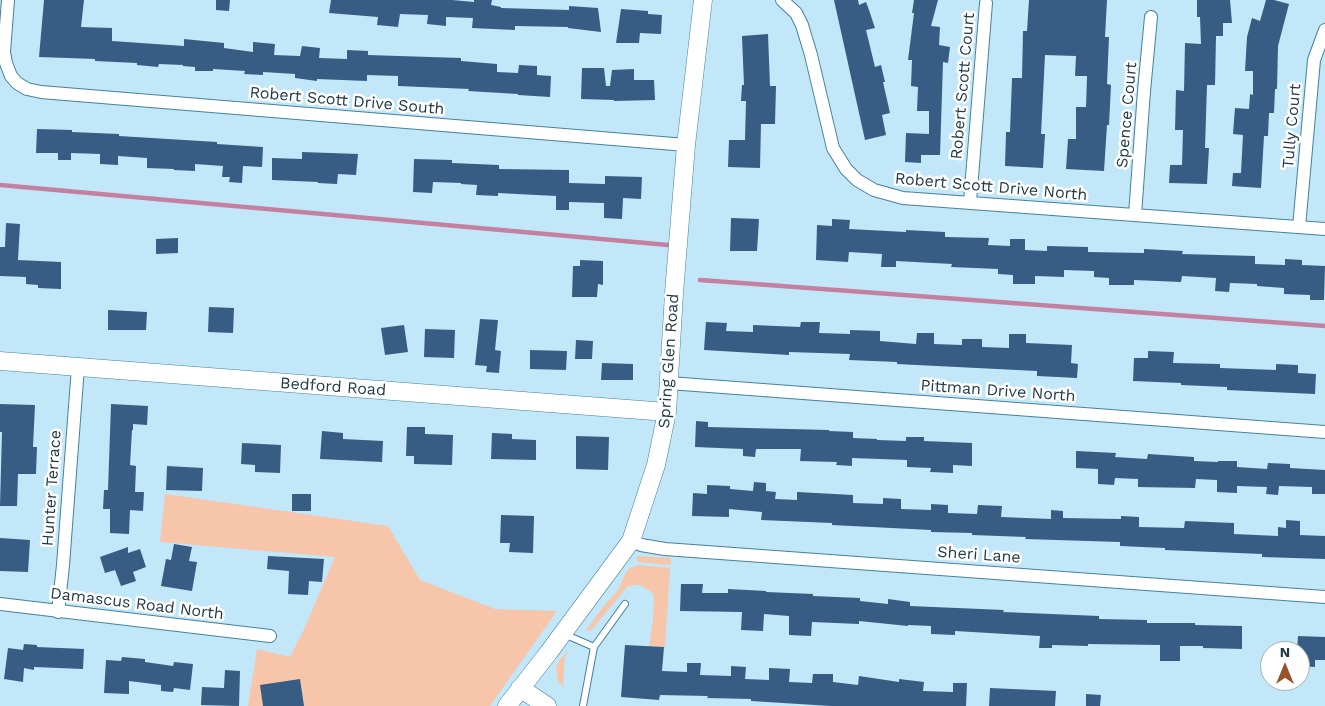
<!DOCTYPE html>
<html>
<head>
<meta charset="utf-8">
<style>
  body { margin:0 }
  #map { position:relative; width:1325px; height:706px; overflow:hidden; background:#c2e7f9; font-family:"Work Sans",sans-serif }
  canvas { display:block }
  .north { position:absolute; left:1260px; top:641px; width:50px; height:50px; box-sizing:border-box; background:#fff; border:1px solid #a6b0b5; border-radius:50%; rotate:0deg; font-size:14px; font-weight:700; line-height:20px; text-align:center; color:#203a46 }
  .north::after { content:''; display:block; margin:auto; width:18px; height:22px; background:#985328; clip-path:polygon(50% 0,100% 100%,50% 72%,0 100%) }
</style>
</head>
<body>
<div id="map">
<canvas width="1325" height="706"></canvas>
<div class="north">N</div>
</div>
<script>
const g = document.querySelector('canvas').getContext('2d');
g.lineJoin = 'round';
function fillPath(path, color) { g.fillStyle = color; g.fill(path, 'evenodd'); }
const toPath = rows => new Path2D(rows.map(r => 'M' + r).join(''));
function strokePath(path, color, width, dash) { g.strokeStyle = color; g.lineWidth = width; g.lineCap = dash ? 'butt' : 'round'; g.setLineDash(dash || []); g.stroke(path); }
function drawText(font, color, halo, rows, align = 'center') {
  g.font = font + ' "Work Sans",sans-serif'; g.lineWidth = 5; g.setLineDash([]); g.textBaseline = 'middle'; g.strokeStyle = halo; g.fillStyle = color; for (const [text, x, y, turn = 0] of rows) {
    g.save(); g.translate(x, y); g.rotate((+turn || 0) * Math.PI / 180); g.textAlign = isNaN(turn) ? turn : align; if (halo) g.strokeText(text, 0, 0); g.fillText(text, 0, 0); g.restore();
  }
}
fillPath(toPath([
  [165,494,388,526,420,580,495,609,557,611,490,706,248,706,257,649,290,657,306,625,335,557,160,542],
  [638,556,671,558,671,565,638,562,636,558],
  [639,565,670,568,665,647,649,646,653,620,654,596,651,592,640,585,633,585,627,587,594,627,589,631,586,630,607,602,618,590,626,572,630,568],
  [569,650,565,657,563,685,565,688,558,682,556,668,560,659]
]), '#f6c5aa');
strokePath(toPath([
  [0,185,668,245],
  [700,280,1325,326]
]), '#c380a0', 4.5);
fillPath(toPath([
  [44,0,84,0,81,27,112,28,112,41,184,46,184,39,224,43,224,48,253,52,253,42,275,44,274,55,300,56,302,46,320,48,319,58,347,59,347,50,368,51,368,55,461,58,461,61,497,64,497,72,518,73,519,65,537,66,537,75,551,76,550,97,518,95,518,94,468,91,469,89,398,86,398,76,367,75,367,81,317,79,317,81,295,78,295,74,263,72,263,75,244,74,245,71,213,69,213,71,195,71,195,67,183,66,183,65,159,64,158,67,137,65,137,63,95,61,95,59,39,57],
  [216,0,230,0,229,11,216,10],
  [331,0,452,0,474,2,474,0,492,0,491,5,501,7,501,8,569,10,569,6,598,8,601,32,568,28,568,27,515,26,515,30,472,28,473,18,446,17,446,26,427,24,428,15,400,14,398,27,377,25,378,17,329,13],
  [834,0,858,0,859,5,866,2,869,10,875,28,866,30,875,67,881,65,885,82,883,82,890,113,882,115,886,135,865,140],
  [914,0,938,0,931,26,940,27,939,45,950,47,948,63,943,62,940,155,921,155,921,163,905,162,906,133,929,134,929,111,917,111,918,87,911,86,912,60,908,60,914,13,912,13],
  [1029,0,1107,0,1105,37,1109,37,1107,84,1111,85,1109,125,1107,125,1104,171,1066,169,1068,139,1076,139,1076,107,1086,107,1087,76,1075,76,1076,56,1045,55,1041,134,1045,134,1043,168,1005,166,1006,132,1010,132,1012,78,1022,78,1023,31,1027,31],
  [1197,0,1230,0,1232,23,1223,23,1223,36,1216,36,1215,85,1207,85,1205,148,1209,148,1207,184,1169,183,1170,165,1182,165,1183,130,1175,130,1176,90,1184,91,1185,43,1201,44,1200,17,1197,17],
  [1266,0,1274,0,1289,4,1278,46,1277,89,1275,89,1274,113,1269,113,1268,136,1264,136,1261,188,1232,186,1233,173,1241,173,1243,135,1233,134,1235,108,1249,109,1250,94,1253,95,1253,71,1245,71,1247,37,1252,18,1260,21],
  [621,9,648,11,648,14,662,15,661,34,640,33,639,43,616,43],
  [768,34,770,86,776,86,775,124,761,124,760,168,728,167,729,140,745,140,746,101,741,101,742,85,744,85,742,36],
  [582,68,604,68,606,86,610,86,612,70,634,69,634,80,654,80,655,100,614,101,614,100,581,99],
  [37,129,72,130,72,132,119,134,119,136,217,142,217,144,263,147,262,167,243,166,242,183,229,182,230,177,222,177,223,166,195,164,195,171,174,170,174,169,147,168,147,158,118,156,118,165,100,164,100,154,71,153,71,160,58,160,58,153,36,153],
  [302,152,358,154,356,175,338,174,337,184,318,183,318,182,272,180,272,158,302,159],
  [414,159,452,160,452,163,499,165,499,169,569,170,569,183,605,184,605,176,642,177,641,199,623,198,622,219,604,218,604,203,569,202,569,210,556,210,556,196,498,193,498,196,476,195,477,185,461,184,461,183,433,182,432,193,413,192],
  [731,218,759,219,757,251,730,251],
  [832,219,850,220,849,229,906,232,906,230,945,232,945,237,989,238,988,245,1010,246,1010,239,1025,239,1025,250,1047,251,1047,246,1088,247,1088,252,1144,253,1144,249,1183,251,1182,254,1255,256,1255,264,1285,265,1285,259,1302,260,1302,265,1325,266,1324,300,1310,300,1310,295,1284,294,1284,288,1257,286,1257,284,1230,283,1229,292,1215,291,1216,278,1182,276,1181,282,1134,280,1134,285,1109,285,1109,278,1094,277,1094,271,1064,270,1064,277,1035,276,1035,284,1013,284,1013,275,998,274,998,269,951,267,952,264,896,261,896,267,881,267,882,254,849,252,848,262,816,260,817,225,832,226],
  [6,223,20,224,18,260,61,262,61,289,38,288,38,285,26,284,26,277,0,276,0,247,5,247],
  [178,238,178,253,156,254,156,239],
  [580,260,603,261,603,285,598,284,597,297,572,297,573,266,580,266],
  [209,307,234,308,233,333,208,332],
  [108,310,147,312,146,330,108,330],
  [480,319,498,320,495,350,501,351,499,373,486,372,487,366,475,365],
  [706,322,727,323,726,331,753,332,753,325,800,327,801,322,820,322,819,333,850,334,850,330,880,331,880,341,916,344,917,333,934,333,934,344,962,345,962,339,982,339,982,347,1009,348,1009,334,1026,334,1026,343,1072,345,1071,363,1078,364,1077,378,1037,376,1037,371,897,364,897,362,849,360,850,354,789,352,789,355,704,350],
  [404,325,408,352,385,355,381,328],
  [425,329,455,330,454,358,424,357],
  [576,340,593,341,592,359,575,359],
  [530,350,567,351,566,370,530,369],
  [1148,351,1174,352,1173,363,1220,364,1220,368,1276,370,1276,364,1298,365,1298,373,1316,374,1315,394,1227,390,1227,387,1181,385,1181,383,1133,381,1134,358,1148,358],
  [602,363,633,364,633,380,601,380],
  [0,404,35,405,33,447,37,447,36,474,18,474,17,506,0,506,2,432,0,432],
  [111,404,148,406,147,425,133,424,133,430,132,430,130,465,136,466,135,492,144,492,143,511,130,510,129,534,110,533,110,509,103,509,104,490,108,490],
  [696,421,708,422,708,427,829,430,829,431,853,432,853,438,877,439,877,440,906,441,906,437,924,437,924,441,972,443,972,466,953,465,953,473,930,472,931,468,907,467,907,460,852,458,852,466,836,465,837,462,800,461,801,449,756,449,755,457,743,456,743,449,695,447],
  [407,427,425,427,425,434,453,435,452,465,414,464,414,456,406,456],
  [322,431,343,433,343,439,383,441,382,462,320,459],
  [492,433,512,434,512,439,536,440,536,460,491,459],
  [576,436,609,437,608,470,576,469],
  [242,443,281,445,280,473,255,472,255,465,241,464],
  [1076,451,1116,453,1115,457,1147,459,1148,454,1194,457,1194,461,1218,462,1218,461,1237,461,1237,467,1267,469,1268,463,1290,464,1290,468,1325,470,1325,494,1312,494,1312,487,1279,486,1278,495,1266,494,1267,487,1237,486,1237,493,1217,492,1217,480,1196,479,1195,488,1138,487,1138,479,1115,478,1114,485,1098,484,1098,469,1076,468],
  [167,466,203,468,202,491,166,490],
  [754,482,766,483,766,491,776,492,775,499,797,500,797,492,853,495,853,503,883,504,883,498,901,499,901,509,931,510,931,504,948,505,948,513,977,514,978,505,1002,506,1001,517,1051,519,1051,510,1063,511,1063,518,1121,519,1121,516,1139,517,1139,527,1184,528,1185,521,1234,523,1234,534,1278,536,1278,527,1286,528,1286,520,1300,521,1300,535,1325,536,1325,559,1262,557,1262,554,1165,550,1165,548,1120,546,1120,542,1025,539,1026,537,972,535,972,533,931,532,931,530,832,525,832,523,761,520,762,512,729,509,729,517,692,516,693,493,707,494,707,485,730,486,730,489,753,491],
  [292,494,311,494,311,511,292,511],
  [501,515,534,516,533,553,509,552,510,543,500,543],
  [0,538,30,540,28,572,0,571],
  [174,544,192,547,189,561,197,562,192,591,161,586,166,559,171,560],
  [128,547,128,553,140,549,146,567,133,572,136,581,121,586,115,570,105,573,100,557],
  [268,556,324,559,322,582,309,581,308,595,288,594,289,571,267,569],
  [681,584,703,584,702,593,728,593,728,589,766,591,766,592,813,594,813,596,860,598,860,601,888,604,888,599,910,602,910,606,1004,610,1003,612,1099,616,1099,619,1147,620,1147,623,1195,623,1195,625,1242,626,1242,649,1203,648,1203,646,1180,646,1180,661,1160,661,1160,645,1088,644,1088,646,1052,645,1052,648,1039,648,1040,636,955,631,955,635,931,634,931,626,908,625,908,626,859,621,859,624,812,622,811,636,789,635,789,616,764,614,763,631,741,630,742,612,680,611],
  [1298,636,1325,637,1325,660,1315,660,1315,667,1300,666,1300,651,1297,651],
  [24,644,37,645,37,647,84,649,83,669,34,667,34,670,24,668,23,682,4,679,8,648,23,650],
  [625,645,664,647,662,671,687,672,687,663,701,663,700,675,731,676,731,666,746,667,745,679,769,680,769,668,790,669,789,682,812,683,813,674,833,674,833,682,858,685,859,676,899,682,899,679,924,682,923,691,953,692,953,683,967,683,966,706,831,706,751,701,751,699,707,698,708,696,660,695,659,700,621,697],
  [122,657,145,659,145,662,173,666,174,662,193,664,190,690,174,688,173,692,161,691,161,685,129,681,129,694,104,693,106,660,121,661],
  [225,670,240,671,239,706,201,705,202,687,224,688],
  [300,679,304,706,263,706,260,685],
  [990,688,1056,691,1055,706,989,706],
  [1086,694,1101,695,1100,706,1086,706]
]), '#375d84');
const lane = toPath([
  [564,634,594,647,583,706],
  [594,647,625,604]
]);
const street = toPath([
  [8,0,4,52,6,63,11,76,17,83,27,89,41,92,686,145],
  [782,0,796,13,802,25,811,55,833,148,846,169,857,180,874,190,903,198,1325,229],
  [970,202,986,3],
  [1135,215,1144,91,1151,17],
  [1299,227,1314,60,1325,30],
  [669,383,1325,432],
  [631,541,641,545,665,549,1325,597],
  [0,604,270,636],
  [58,612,63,565,78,367]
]);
const secondary = toPath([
  [0,361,667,412],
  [520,688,547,706],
  [507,706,549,652,631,541,656,465,667,412,674,293,686,145,703,0]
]);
strokePath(lane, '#44819e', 8);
strokePath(street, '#44819e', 14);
strokePath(secondary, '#44819e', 19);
strokePath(lane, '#fff', 6);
strokePath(street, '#fff', 12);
strokePath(secondary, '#fff', 18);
drawText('16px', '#203a46', '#fff', [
  ["Robert Scott Court",963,86,-85],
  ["Robert Scott Drive South",347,101,5],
  ["Spence Court",1127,115,-85],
  ["Tully Court",1292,126,-85],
  ["Robert Scott Drive North",991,187,5],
  ["Spring Glen Road",669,361,-86],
  ["Bedford Road",333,387,4],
  ["Pittman Drive North",998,391,4],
  ["Hunter Terrace",52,488,-86],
  ["Sheri Lane",979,555,4],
  ["Damascus Road North",137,604,7]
]);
</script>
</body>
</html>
